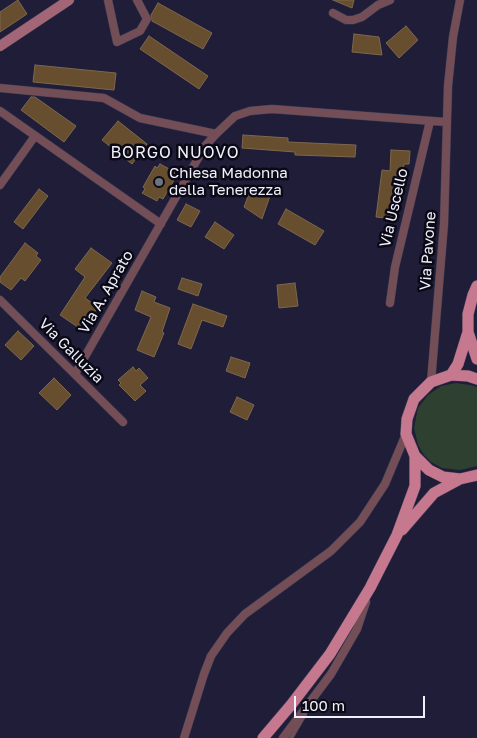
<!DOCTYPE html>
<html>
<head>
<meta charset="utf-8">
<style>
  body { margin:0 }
  #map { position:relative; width:477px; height:738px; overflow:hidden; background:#1f1d38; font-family:"Golos Text",sans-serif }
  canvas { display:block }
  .scale { position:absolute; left:294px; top:696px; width:131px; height:22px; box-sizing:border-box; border:2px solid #f1f1fc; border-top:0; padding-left:6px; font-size:15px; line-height:18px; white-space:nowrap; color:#f1f1fc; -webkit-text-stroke:4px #0a0915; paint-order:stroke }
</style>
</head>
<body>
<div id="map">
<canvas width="477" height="738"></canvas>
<div class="scale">100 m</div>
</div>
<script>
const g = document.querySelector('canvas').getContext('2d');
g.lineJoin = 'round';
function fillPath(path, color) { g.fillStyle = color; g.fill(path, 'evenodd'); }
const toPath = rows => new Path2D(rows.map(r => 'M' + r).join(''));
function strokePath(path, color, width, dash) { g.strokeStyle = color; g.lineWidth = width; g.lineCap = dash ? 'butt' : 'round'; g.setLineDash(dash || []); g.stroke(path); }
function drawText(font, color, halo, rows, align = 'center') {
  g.font = font + ' "Golos Text",sans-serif'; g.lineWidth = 5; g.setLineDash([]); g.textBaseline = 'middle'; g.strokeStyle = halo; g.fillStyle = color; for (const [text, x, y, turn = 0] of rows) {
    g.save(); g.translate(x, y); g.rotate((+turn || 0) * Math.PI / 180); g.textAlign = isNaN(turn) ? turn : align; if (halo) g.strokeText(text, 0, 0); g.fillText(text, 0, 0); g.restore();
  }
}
fillPath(toPath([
  [456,383,470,385,477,387,477,466,460,470,442,468,431,462,424,455,418,445,414,428,418,408,428,395,441,386]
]), '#2e4130');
const building = toPath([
  [18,0,27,14,0,32,0,12,18,0],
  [333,0,354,0,352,8,333,0],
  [158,3,212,33,203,49,152,21,151,15,158,3],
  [406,26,418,40,399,58,386,43,406,26],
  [354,34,379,37,382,55,352,52,354,34],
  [149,36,208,76,199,89,140,49,149,36],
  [35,65,116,73,114,90,33,82,35,65],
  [31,97,35,97,76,126,64,142,21,110,31,97],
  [118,121,147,144,132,164,102,140,118,121],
  [243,135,288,138,288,142,356,145,355,157,295,155,295,152,242,148,243,135],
  [391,150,410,151,409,164,404,164,397,219,376,217,382,170,390,171,391,150],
  [160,164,175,172,173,176,176,177,163,199,159,197,157,201,142,193,145,189,143,187,155,166,157,168,160,164],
  [252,186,271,193,262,219,244,207,252,186],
  [39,189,48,196,23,229,14,222,39,189],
  [186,204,200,211,191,227,177,220,186,204],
  [286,209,324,231,315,245,278,224,286,209],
  [215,222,234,235,224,249,205,237,215,222],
  [25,243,38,253,36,256,41,260,25,281,21,278,11,290,0,282,0,277,25,243],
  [91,248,112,263,85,298,98,307,82,330,60,315,85,277,75,269,91,248],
  [182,278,202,284,198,296,178,289,182,278],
  [295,283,298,306,279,308,277,285,295,283],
  [142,291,156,297,154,302,170,308,162,332,164,333,154,357,137,350,151,317,135,310,142,291],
  [193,304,227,316,223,327,202,320,191,349,178,344,193,304],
  [18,331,34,346,21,360,5,345,18,331],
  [231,357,250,363,245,378,226,371,231,357],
  [133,367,136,371,139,368,148,378,140,385,146,391,135,401,119,385,121,383,118,380,133,367],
  [54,378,71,395,57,410,39,393,54,378],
  [237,397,254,405,247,420,230,412,237,397]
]);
fillPath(building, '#664e2e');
strokePath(building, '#7e684c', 1);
const lane = toPath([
  [291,738,305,714]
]);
const street = toPath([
  [108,0,117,42,140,31,147,19,137,0],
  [333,13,346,20,353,20,362,17,378,5,390,0],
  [0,88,104,98,140,118,216,134],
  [0,111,161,224],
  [0,185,35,136],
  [0,300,123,422],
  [390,303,395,267,430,121],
  [75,374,205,146,216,134,235,116,250,111,272,109,446,122],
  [431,382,444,224,448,86,453,37,460,0],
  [184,738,204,674,211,656,227,633,245,614,331,551,360,522,385,484,406,434],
  [283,738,331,674,357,629,366,602]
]);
const secondary = toPath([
  [0,46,69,0]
]);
const primary = toPath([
  [468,332,477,359],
  [451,375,458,364,468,332,468,314,473,295,477,286],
  [477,379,468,376,451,375,431,382,414,399,407,419,406,434,415,456,429,470,443,477,460,479,477,475],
  [402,530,434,493,460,479],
  [263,738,291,705,330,654,370,588,397,535,415,486,415,456]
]);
strokePath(lane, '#3c3b53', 5);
strokePath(street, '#3c3b53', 9);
strokePath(secondary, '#3c3b53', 11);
strokePath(primary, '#3c3b53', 12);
strokePath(lane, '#734e57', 4);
strokePath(street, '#734e57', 8);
strokePath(secondary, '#a26676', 10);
strokePath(primary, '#c6788e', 11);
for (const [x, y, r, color] of [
  [159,182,5,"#6b7280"]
]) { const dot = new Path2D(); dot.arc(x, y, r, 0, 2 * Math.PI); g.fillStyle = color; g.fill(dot); strokePath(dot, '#0a0915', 2); }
drawText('15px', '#f1f1fc', '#0a0915', [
  ["Chiesa Madonna",169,173],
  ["della Tenerezza",169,190]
], 'left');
drawText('15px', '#f1f1fc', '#0a0915', [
  ["Via Uscello",394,208,-77],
  ["Via Pavone",428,251,-86],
  ["Via A. Aprato",106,292,-60],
  ["Via Galluzia",71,351,45]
]);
g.letterSpacing = '1px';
drawText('16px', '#f1f1fc', '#0a0915', [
  ["BORGO NUOVO",175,153]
]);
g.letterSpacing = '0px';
</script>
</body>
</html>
